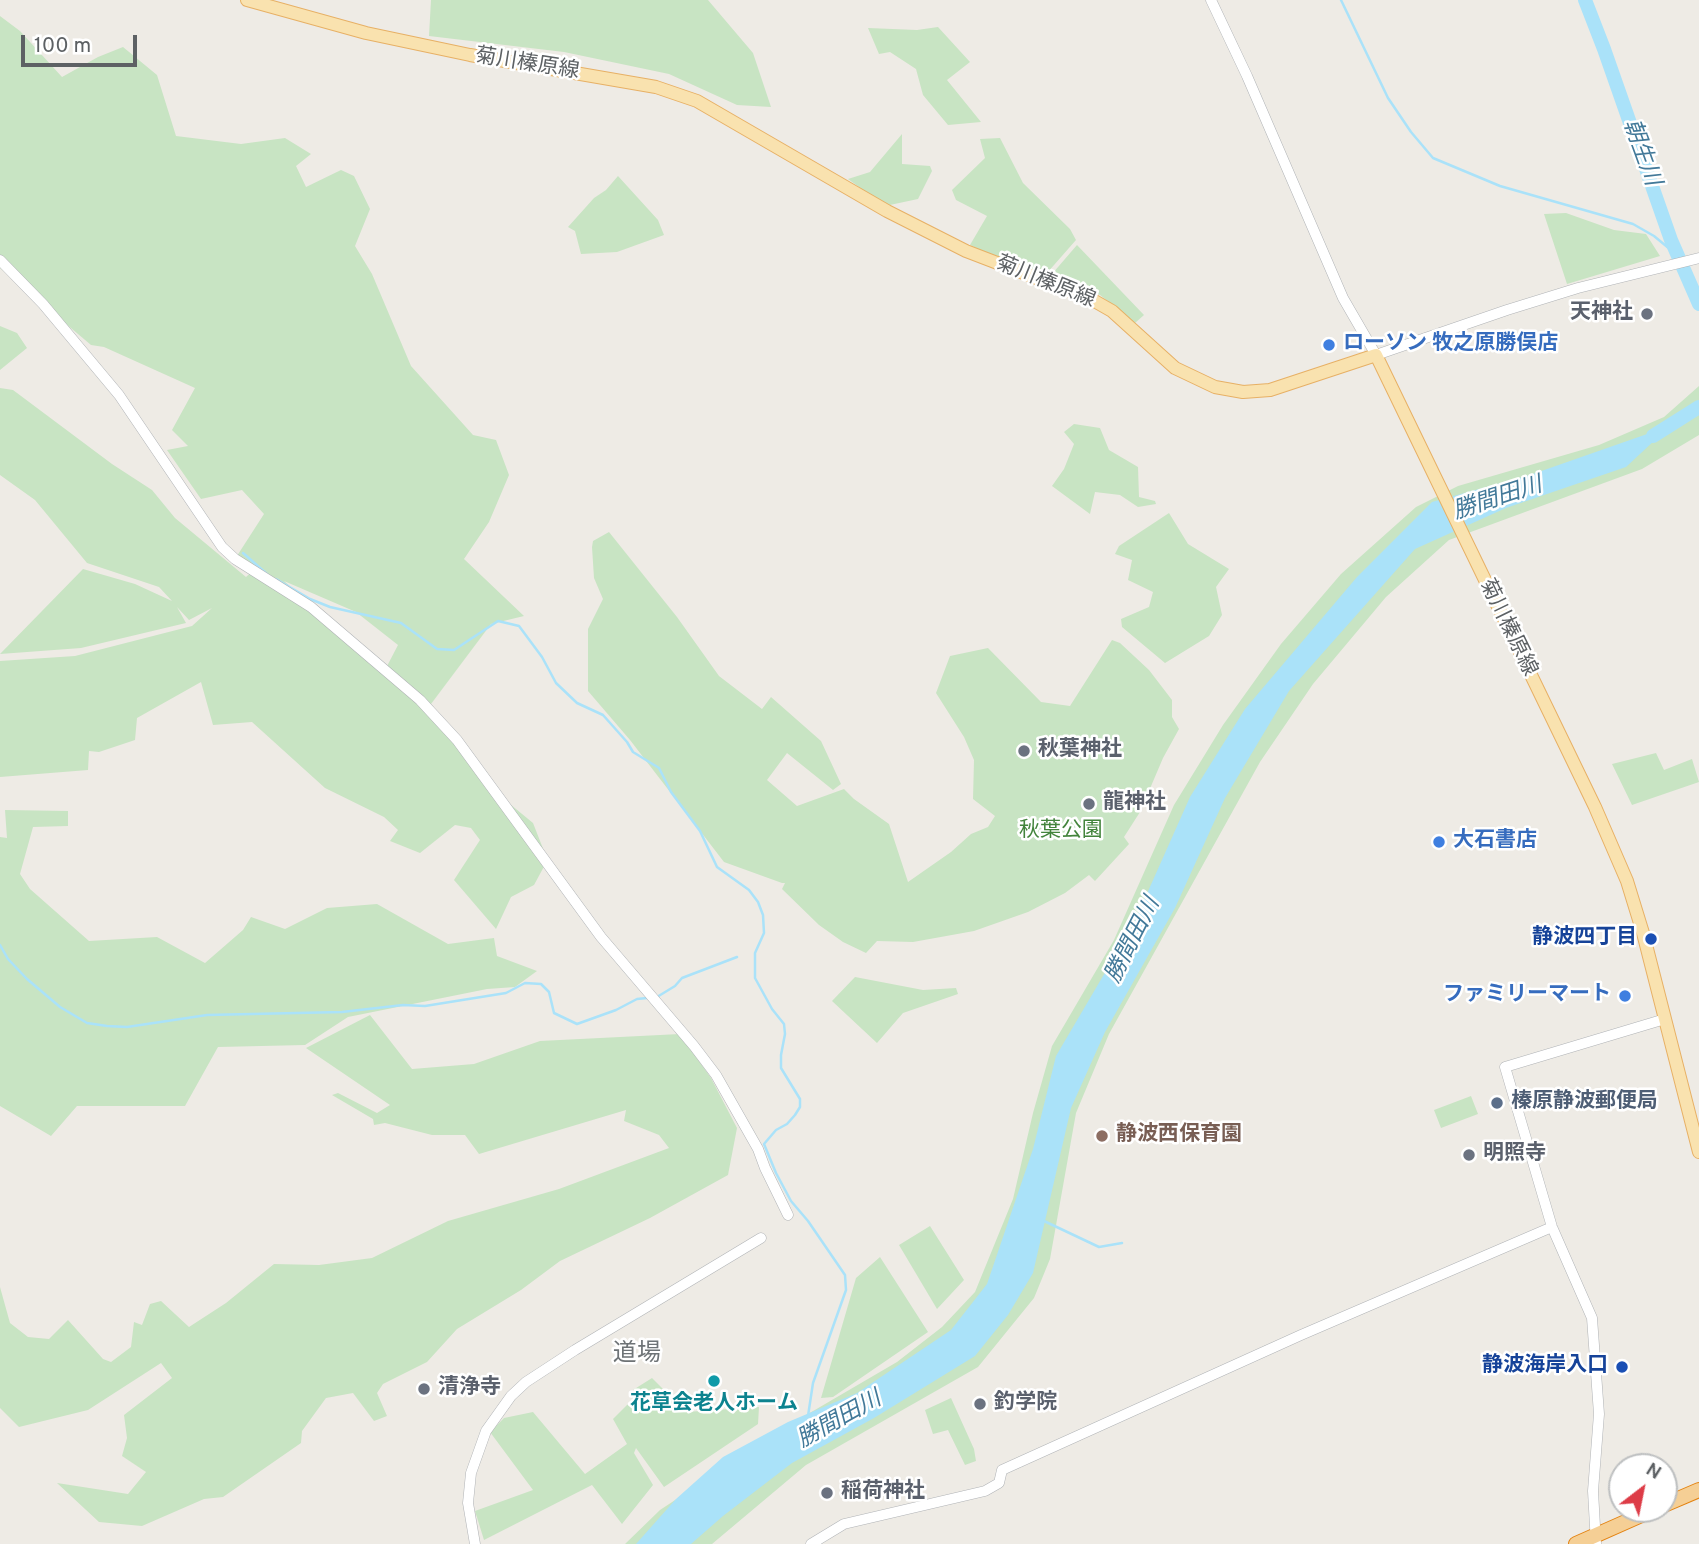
<!DOCTYPE html>
<html>
<head>
<meta charset="utf-8">
<style>
  body { margin:0 }
  #map { position:relative; width:1699px; height:1544px; overflow:hidden; background:#eeebe5; font-family:Overpass,sans-serif }
  canvas { display:block }
  .north { position:absolute; left:1608px; top:1453px; width:70px; height:70px; box-sizing:border-box; background:#fff; border:2px solid #bec0c1; border-radius:50%; rotate:32deg; font-size:19px; font-weight:700; line-height:28px; text-align:center; color:#5d6164 }
  .north::after { content:''; display:block; margin:auto; width:24px; height:32px; background:#dd3c47; clip-path:polygon(50% 0,100% 100%,50% 72%,0 100%) }
  .scale { position:absolute; left:21px; top:35px; width:116px; height:32px; box-sizing:border-box; border:4px solid #5d6164; border-top:0; padding-left:9px; font-size:21px; line-height:24px; white-space:nowrap; color:#5d6164; -webkit-text-stroke:5px #fff; paint-order:stroke }
</style>
</head>
<body>
<div id="map">
<canvas width="1699" height="1544"></canvas>
<div class="north">N</div>
<div class="scale">100 m</div>
</div>
<script>
const g = document.querySelector('canvas').getContext('2d');
g.lineJoin = 'round';
function fillPath(path, color) { g.fillStyle = color; g.fill(path, 'evenodd'); }
const toPath = rows => new Path2D(rows.map(r => 'M' + r).join(''));
function strokePath(path, color, width, dash) { g.strokeStyle = color; g.lineWidth = width; g.lineCap = dash ? 'butt' : 'round'; g.setLineDash(dash || []); g.stroke(path); }
function drawText(font, color, halo, rows, align = 'center') {
  g.font = font + ' Overpass,"Noto Sans JP",sans-serif'; g.lineWidth = 5; g.setLineDash([]); g.textBaseline = 'middle'; g.strokeStyle = halo; g.fillStyle = color; for (const [text, x, y, turn = 0] of rows) {
    g.save(); g.translate(x, y); g.rotate((+turn || 0) * Math.PI / 180); g.textAlign = isNaN(turn) ? turn : align; if (halo) g.strokeText(text, 0, 0); g.fillText(text, 0, 0); g.restore();
  }
}
fillPath(toPath([
  [431,0,708,0,753,53,771,107,737,105,669,74,564,52,429,36],
  [0,16,20,31,62,77,98,57,123,47,157,75,176,136,241,144,285,138,311,154,296,166,306,187,341,170,354,176,370,209,355,246,372,274,411,366,473,435,496,440,509,475,489,522,464,559,524,616,491,624,428,708,444,725,473,770,488,786,533,823,542,846,547,861,534,885,511,897,496,929,454,880,480,840,471,828,455,825,420,853,390,841,398,830,384,817,325,788,252,722,213,725,201,682,137,718,135,740,99,752,89,751,88,770,0,777,0,661,75,656,192,626,212,608,189,620,177,607,186,623,81,648,0,654,83,569,135,584,172,601,159,587,87,563,35,500,0,475,0,388,13,390,112,464,152,490,175,518,246,577,255,569,235,559,264,514,242,490,201,499,167,450,188,446,172,430,195,388,104,347,91,345,0,268],
  [284,581,356,612,398,645,385,670],
  [938,27,970,62,947,80,981,122,948,125,923,95,916,69,890,52,879,54,868,28,917,30],
  [902,134,902,164,930,166,932,171,918,199,885,206,848,179,870,172],
  [1000,138,1023,183,1070,229,1076,240,1047,273,1021,270,970,245,987,216,956,200,952,190,985,158,980,139],
  [618,176,658,220,664,235,617,252,581,254,575,231,568,227,594,198,606,190],
  [1566,213,1614,230,1646,234,1660,256,1567,284,1544,214],
  [1077,245,1144,315,1135,323,1100,295,1052,274],
  [0,326,17,333,27,348,0,370],
  [1699,386,1699,435,1642,469,1449,540,1386,597,1313,684,1260,762,1109,1034,1076,1113,1050,1259,1034,1298,978,1367,806,1465,712,1544,625,1544,660,1510,784,1428,897,1362,942,1327,975,1292,1013,1199,1033,1113,1052,1046,1114,940,1174,805,1223,725,1281,644,1341,574,1416,507,1458,486,1599,445,1664,417],
  [1074,424,1100,428,1109,450,1138,467,1139,497,1155,501,1156,504,1138,507,1120,495,1095,492,1090,514,1052,486,1064,469,1074,444,1064,432],
  [1169,513,1188,544,1229,569,1216,587,1222,615,1209,636,1165,663,1122,627,1121,619,1149,607,1153,592,1128,580,1132,560,1115,554,1119,546],
  [609,532,677,617,719,676,762,709,771,697,821,741,841,784,833,790,787,753,767,780,797,806,844,789,854,799,889,824,908,882,951,852,971,834,988,827,995,816,973,799,974,760,964,737,936,693,950,656,988,648,1041,702,1070,706,1112,640,1120,643,1149,670,1172,700,1172,717,1179,729,1163,758,1140,812,1124,837,1129,844,1095,881,1089,875,1065,893,1028,912,974,931,913,942,877,941,866,953,843,942,819,925,782,889,785,883,782,883,724,862,630,740,588,691,588,629,603,599,594,578,592,547,593,541],
  [1656,753,1664,770,1692,759,1699,782,1632,805,1612,764],
  [5,810,68,811,68,826,33,827,20,874,30,889,89,941,157,937,205,963,243,930,251,917,285,929,327,908,377,904,448,944,494,938,497,956,537,971,515,987,487,989,348,1017,305,1045,218,1047,185,1106,77,1106,51,1136,0,1106,0,837,7,838],
  [855,977,923,990,956,988,958,994,903,1013,877,1043,832,1001],
  [370,1015,412,1069,474,1064,540,1041,680,1034,711,1078,737,1128,728,1175,650,1218,560,1261,521,1290,457,1329,427,1362,383,1384,377,1393,387,1416,374,1421,353,1393,326,1398,302,1431,301,1443,223,1497,204,1499,142,1526,99,1522,57,1483,128,1494,146,1472,122,1456,127,1438,124,1415,172,1378,161,1363,88,1410,19,1427,0,1408,0,1287,10,1323,28,1337,49,1339,68,1320,103,1359,111,1362,131,1347,134,1322,142,1325,150,1304,161,1301,189,1327,226,1303,274,1264,319,1265,372,1258,448,1221,559,1189,669,1148,659,1135,624,1121,626,1110,479,1154,465,1135,432,1135,385,1123,374,1125,373,1119,332,1095,338,1093,377,1113,390,1105,306,1048],
  [1471,1096,1478,1114,1441,1128,1434,1110],
  [930,1226,964,1280,937,1309,899,1245],
  [880,1257,928,1332,833,1397,821,1398,856,1278],
  [652,1378,686,1412,759,1407,758,1424,664,1487,636,1448,634,1453,653,1485,622,1524,592,1485,484,1540,475,1511,533,1490,490,1432,504,1418,533,1412,585,1474,627,1444,613,1419,632,1400,633,1390],
  [951,1398,974,1449,976,1461,965,1465,948,1430,933,1434,925,1410]
]), '#c8e4c3');
fillPath(toPath([
  [1670,426,1626,467,1506,508,1415,549,1289,691,1225,798,1175,908,1105,1032,1071,1108,1033,1273,1008,1315,975,1356,874,1418,792,1463,723,1516,691,1544,636,1544,676,1499,723,1457,788,1422,857,1393,951,1330,987,1284,1033,1149,1056,1056,1133,925,1190,797,1245,709,1357,577,1432,502,1530,475]
]), '#aae2f9');
strokePath(toPath([
  [1341,0,1388,98,1411,132,1433,158,1500,186,1633,224,1654,236,1677,255],
  [243,553,267,574],
  [276,579,310,599,330,607,401,623,437,649,454,650,498,621,519,626,542,657,556,683,577,703,603,715,627,742,633,752,659,768,671,792,700,831,717,867,749,890,758,902,763,915,764,933,755,953,755,978,772,1009,784,1024,785,1034,781,1055,781,1068,800,1099,800,1107,795,1115,787,1124,776,1130,764,1144,776,1173,791,1201,808,1221,845,1275,846,1290,813,1383,808,1416],
  [0,945,8,959,27,979,60,1007,87,1023,107,1026,127,1027,207,1015,342,1012,403,1005,425,1006,506,993,525,983,541,984,549,992,554,1013,577,1024,616,1010,637,999,647,998],
  [657,997,675,986,682,978,737,957],
  [1044,1221,1099,1247,1122,1243]
]), '#aae2f9', 2.5);
strokePath(toPath([
  [1585,0,1604,49,1671,240,1699,304],
  [1653,436,1699,407]
]), '#aae2f9', 14);
const minor = toPath([
  [1211,0,1247,76,1343,298,1376,355,1507,310,1578,288,1699,258],
  [0,260,43,304,119,395,222,547,235,559,311,607,420,700,457,740,601,937,694,1046,716,1075,758,1149,765,1168,788,1215],
  [475,1544,468,1503,471,1473,486,1431,511,1396,526,1382,575,1350,761,1238],
  [811,1544,844,1524,985,1491,999,1483,1002,1470,1301,1335,1552,1227],
  [1596,1544,1593,1491,1599,1414,1592,1318,1552,1227,1505,1067,1665,1019]
]);
const major = toPath([
  [247,0,366,33,470,55,656,87,697,101,887,211,966,251,1091,299,1112,311,1175,368,1215,387,1243,392,1270,390,1376,355,1595,807,1627,881,1643,933,1699,1152]
]);
const highway = toPath([
  [1664,1505,1699,1490],
  [1576,1544,1655,1509]
]);
strokePath(minor, '#b0b3b6', 11);
strokePath(major, '#e7b065', 14);
strokePath(highway, '#e38210', 16);
strokePath(minor, '#fff', 10);
strokePath(major, '#f9e2af', 12);
strokePath(highway, '#f5cf95', 14);
for (const [x, y, r, color] of [
  [1647,314,7,"#6b7280"],
  [1329,345,7,"#3f7fe0"],
  [1024,751,7,"#6b7280"],
  [1089,804,7,"#6b7280"],
  [1439,842,7,"#3f7fe0"],
  [1651,939,7,"#1a4fb4"],
  [1625,996,7,"#3f7fe0"],
  [1497,1103,7,"#5c6f8a"],
  [1102,1136,7,"#8d6e63"],
  [1469,1155,7,"#6b7280"],
  [1622,1367,7,"#1a4fb4"],
  [714,1381,7,"#0f9aa8"],
  [424,1389,7,"#6b7280"],
  [980,1404,7,"#6b7280"],
  [827,1493,7,"#6b7280"]
]) { const dot = new Path2D(); dot.arc(x, y, r, 0, 2 * Math.PI); g.fillStyle = color; g.fill(dot); strokePath(dot, '#fff', 2.5); }
drawText('21px', '#5d6164', '#fff', [
  ["菊川榛原線",527,65,9],
  ["菊川榛原線",1045,283,22],
  ["菊川榛原線",1507,628,64]
]);
drawText('bold 21px', '#5b616d', '#fff', [
  ["天神社",1633,314,"right"],
  ["秋葉神社",1038,751],
  ["龍神社",1103,804],
  ["明照寺",1483,1155],
  ["清浄寺",438,1389],
  ["釣学院",994,1404],
  ["稲荷神社",841,1493]
], 'left');
drawText('bold 21px', '#366cbe', '#fff', [
  ["ローソン 牧之原勝俣店",1343,345],
  ["大石書店",1453,842],
  ["ファミリーマート",1611,996,"right"]
], 'left');
drawText('21px', '#43843c', '#fff', [
  ["秋葉公園",1061,832]
]);
drawText('bold 21px', '#164399', '#fff', [
  ["静波四丁目",1637,939],
  ["静波海岸入口",1608,1367]
], 'right');
drawText('bold 21px', '#4e5e75', '#fff', [
  ["榛原静波郵便局",1511,1103]
], 'left');
drawText('bold 21px', '#785e54', '#fff', [
  ["静波西保育園",1116,1136]
], 'left');
drawText('bold 21px', '#0d838f', '#fff', [
  ["花草会老人ホーム",714,1405]
]);
drawText('italic 23px', '#427999', '#fff', [
  ["朝生川",1640,153,70],
  ["勝間田川",1498,500,-18],
  ["勝間田川",1134,941,-63],
  ["勝間田川",840,1421,-29]
]);
drawText('24px', '#6e7376', '#fff', [
  ["道場",637,1355]
]);
</script>
</body>
</html>
